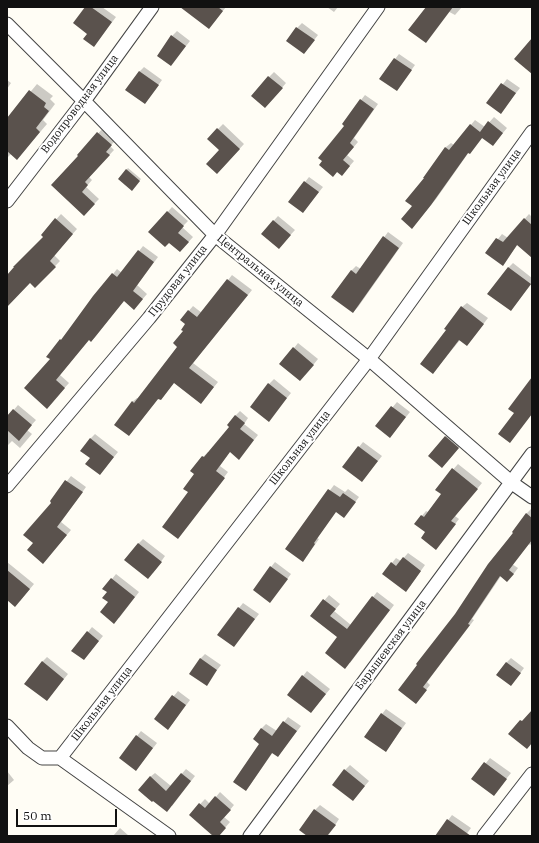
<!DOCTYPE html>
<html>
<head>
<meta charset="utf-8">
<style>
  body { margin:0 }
  #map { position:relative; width:539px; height:843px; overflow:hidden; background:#fffdf5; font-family:"IBM Plex Serif",serif }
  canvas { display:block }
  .frame { position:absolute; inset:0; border:8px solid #111; pointer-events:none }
  .scale { position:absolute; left:16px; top:809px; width:101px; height:18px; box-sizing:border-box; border:2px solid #111; border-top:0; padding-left:5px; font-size:12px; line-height:14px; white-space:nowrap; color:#111; -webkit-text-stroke:3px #fff; paint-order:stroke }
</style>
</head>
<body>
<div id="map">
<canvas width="539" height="843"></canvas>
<div class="frame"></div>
<div class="scale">50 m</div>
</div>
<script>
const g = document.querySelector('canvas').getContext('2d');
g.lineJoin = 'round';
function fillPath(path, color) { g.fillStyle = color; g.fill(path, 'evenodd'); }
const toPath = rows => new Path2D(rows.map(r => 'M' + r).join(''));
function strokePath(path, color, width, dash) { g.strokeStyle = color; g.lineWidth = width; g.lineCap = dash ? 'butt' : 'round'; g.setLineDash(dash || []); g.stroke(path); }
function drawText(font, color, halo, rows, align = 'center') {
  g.font = font + ' "IBM Plex Serif",serif'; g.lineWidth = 4; g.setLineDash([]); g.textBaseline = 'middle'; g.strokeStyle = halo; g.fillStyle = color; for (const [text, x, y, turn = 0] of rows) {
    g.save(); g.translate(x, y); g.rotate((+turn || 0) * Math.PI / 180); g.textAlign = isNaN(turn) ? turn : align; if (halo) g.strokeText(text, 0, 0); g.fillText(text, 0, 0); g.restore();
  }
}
fillPath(toPath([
  [86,7,102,7,116,17,94,46,89,33],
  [192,7,226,7,209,28],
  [327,7,338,7,334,12],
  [440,7,462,7,455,15],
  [302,23,318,35,304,53,297,28],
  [177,31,190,41,171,65,172,36],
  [399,54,415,65,397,90,395,59],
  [144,67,162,80,145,103,139,72],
  [274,72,286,83,270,102,269,77],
  [507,79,520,88,501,112,488,103],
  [7,80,11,83,7,89],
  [37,84,53,96,50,99,55,104,43,120,47,124,17,159,11,154,7,158,7,120],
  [365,95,378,104,354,138,358,142,347,155,354,161,342,175,338,171,333,176,346,125,361,100],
  [494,117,507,128,493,145,483,137,474,148,469,152,436,199,412,228,413,206,425,177,446,147,451,143,454,145,475,120,485,127],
  [223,124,244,144,222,168,218,129],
  [103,128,116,140,110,146,114,150,89,177,92,180,86,187,99,199,84,214,52,185],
  [128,168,141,179,132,189,119,178],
  [309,177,323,187,303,212,305,182],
  [172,207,188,221,182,227,193,237,185,246,170,242,150,232],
  [61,214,77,229,54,255,60,261,35,287,30,282,7,306,7,276,44,237,42,235],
  [529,214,532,217,532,257,518,244,503,264,487,253,502,234,508,238],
  [278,216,295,230,283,243,262,234],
  [388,232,403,243,358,307,353,312,351,271,356,266,361,269],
  [143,246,158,257,137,285,147,294,134,309,124,300,96,336,91,341,89,339,60,375,69,383,51,403,51,359,48,356,113,274,117,269,122,273],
  [513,263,532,278,532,283,511,310,508,268],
  [232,275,252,290,193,363,218,382,201,403,174,382,161,399,159,398,129,435,132,402,137,398,139,399,178,346,187,324,181,320,193,306,202,313],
  [467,303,488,318,471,340,460,340,437,368,447,330,462,307],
  [298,343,318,359,305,375,294,348],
  [274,379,291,393,269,420,269,384],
  [397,402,410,412,390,437,377,426],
  [18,405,36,420,27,430,32,434,20,448,12,441,7,446,7,418],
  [240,411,248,418,244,424,258,435,243,454,230,451,220,466,228,472,178,538,189,492,203,457,208,452,209,453,230,427,235,416],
  [450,432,463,442,447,462,446,436],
  [95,434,118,452,100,474,91,458,90,439],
  [363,442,382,456,366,476,343,467],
  [458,464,482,483,455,516,459,519,436,549,426,532,415,524,426,511,428,512,442,494,436,489],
  [71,476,86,487,61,522,71,530,47,558,34,543,53,502,51,501],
  [334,485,345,492,348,489,359,497,344,517,336,511,317,538,319,539,307,556,286,549],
  [531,509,532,543,530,545,529,544,512,564,518,568,512,576,501,576,472,619,474,620,427,682,430,685,416,702,399,690,456,614,526,514],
  [143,539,165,556,153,573,138,544],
  [408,553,425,565,410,586,383,574,396,558,401,561],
  [7,562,34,584,20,601,7,599],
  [275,562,291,574,270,602,271,567],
  [116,574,139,592,119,618,109,602,108,592,112,579],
  [377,592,394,605,350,663,338,637,311,616,329,595,340,604,334,611,351,625],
  [243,603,259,614,234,646,218,634],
  [92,627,103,636,88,654,88,632],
  [205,654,221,665,206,684,200,659],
  [47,657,68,674,51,695,42,662],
  [511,658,524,668,515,680,506,663],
  [307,671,330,689,311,712,303,676],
  [178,691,190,700,172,724,155,719],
  [386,709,406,723,386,751,382,714],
  [288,717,301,726,278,756,273,752,250,785,246,790,260,743,262,728,266,724,277,731],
  [141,731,157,743,136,770,137,736],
  [490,758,511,773,494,794,473,779],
  [350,765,369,781,357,795,345,770],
  [186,769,195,776,172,806,150,777,155,773,171,786],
  [7,771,14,780,7,786],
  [220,792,234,805,224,817,230,822,218,836,215,836,190,815,205,799,210,804],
  [320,805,339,819,328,836,309,836,315,810],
  [452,815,471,828,465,836,436,836],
  [120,828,129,836,113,836]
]), '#0003');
fillPath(toPath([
  [85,7,91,7,112,22,94,47,83,39,87,34,73,23],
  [180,7,218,7,223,11,209,29],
  [426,7,453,7,426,43,408,30],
  [296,27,315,40,304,54,286,41],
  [171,35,186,46,171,66,157,56],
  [532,38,532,74,514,59],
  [394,58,412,70,397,91,379,79],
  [139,71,159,85,145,104,125,90],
  [268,76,283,88,265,108,251,96],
  [501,83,516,93,501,114,486,103],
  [29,90,46,103,44,107,49,111,36,128,40,132,17,160,7,151,7,118],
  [360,99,374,109,350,143,354,147,343,160,350,166,342,176,337,172,333,177,319,165,322,161,318,158,344,126,342,124],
  [488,121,503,133,493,146,482,138,470,154,468,153,431,205,412,229,401,219,412,206,405,201,424,178,423,178,445,147,449,150,470,124,480,132],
  [217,128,240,149,217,174,206,164,219,150,207,139],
  [97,132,112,145,106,152,110,155,85,182,88,185,82,192,95,204,84,216,51,185,78,156,77,155],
  [126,169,140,181,132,191,118,179],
  [304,181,319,192,303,213,288,202],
  [167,211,184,226,178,233,189,242,180,252,169,243,165,247,148,232],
  [55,218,73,234,50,261,56,267,35,288,30,283,7,307,7,275,14,267,13,267,43,237,41,235],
  [524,218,532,225,532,258,517,245,503,266,485,253,496,238,503,242],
  [273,220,291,235,279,249,261,234],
  [383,236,399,248,353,313,331,297,351,270,356,274],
  [138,250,154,262,133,291,143,299,134,310,124,301,91,342,89,340,56,380,65,388,47,409,24,388,50,359,46,357,60,339,61,340,93,296,112,273,117,277],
  [508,267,531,284,511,311,487,294],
  [227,279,248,295,189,368,214,387,201,404,174,383,161,400,158,399,129,436,114,425,132,401,134,403,177,347,173,343,183,331,181,330,185,324,180,320,188,310,197,317],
  [461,306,484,324,467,346,459,340,433,374,420,364,446,330,444,329],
  [293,347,314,365,300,381,279,364],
  [532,377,532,414,510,443,498,434,514,413,508,409],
  [268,383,287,398,269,422,250,407],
  [391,406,406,417,390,438,375,426],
  [13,409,32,425,19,441,7,430,7,416],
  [235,415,245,423,240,429,254,440,239,460,230,452,216,471,225,478,178,539,162,527,188,492,183,489,194,474,190,471,202,456,204,457,229,427,227,425],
  [445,436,459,448,442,468,428,456],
  [90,438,114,457,100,475,85,464,90,458,80,451],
  [358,446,378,461,362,482,342,467],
  [452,468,478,489,451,521,456,524,436,550,421,538,425,532,414,524,421,515,424,517,441,494,435,490],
  [65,480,83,492,57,527,67,535,43,564,27,550,33,543,23,535,51,503,50,501],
  [328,489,340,497,343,493,356,502,344,518,336,512,314,543,315,544,303,562,285,549],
  [526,513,532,518,532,540,509,570,514,574,507,582,500,576,468,624,470,625,423,687,427,690,416,704,398,690,417,665,416,664,455,614,488,564,513,533,512,532],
  [138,543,162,562,148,579,124,560],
  [403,557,421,571,406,592,382,574,391,562,396,566],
  [270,566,288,579,270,603,253,590],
  [7,570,30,589,15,607,7,600],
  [111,578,135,597,114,624,100,612,108,602,102,598,107,592,102,589],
  [372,596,390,610,345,669,325,653,337,637,310,616,323,599,336,609,330,616,347,629],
  [238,607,255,619,234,647,217,635],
  [87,631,99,641,84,660,71,651],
  [200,658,217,670,207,686,189,674],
  [42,661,64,679,47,701,24,684],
  [506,662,521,673,511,686,496,675],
  [302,675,326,694,311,713,287,695],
  [172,695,186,705,168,730,154,719],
  [532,710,532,743,527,749,508,734,520,720,522,721],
  [381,713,402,728,386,752,364,737],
  [283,721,297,731,278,757,272,753,246,791,233,782,259,744,253,739,261,728,272,736],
  [136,735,153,748,136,771,119,758],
  [484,762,507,779,494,796,471,779],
  [344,769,365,786,353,801,332,785],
  [181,773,191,781,167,812,153,801,152,802,138,790,150,776,166,791],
  [215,796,231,810,220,822,226,828,219,836,213,836,189,815,199,803,205,808],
  [314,809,336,825,327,836,307,836,299,830],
  [447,819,471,836,435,836]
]), '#5a524d');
const street = toPath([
  [7,24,84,101,215,235,369,359,512,483,532,497],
  [7,201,84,101,152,7],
  [7,486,149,318,215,235,378,7],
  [7,726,28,748,42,758,60,758],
  [60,758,369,359,532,132],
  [60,758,169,836],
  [250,836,532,454],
  [484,836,532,774]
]);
strokePath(street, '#444', 15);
strokePath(street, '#fff', 13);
drawText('11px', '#111', '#fff', [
  ["Водопроводная улица",80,104,-53],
  ["Школьная улица",492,187,-54],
  ["Центральная улица",260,271,39],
  ["Прудовая улица",178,281,-52],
  ["Школьная улица",300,448,-52],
  ["Барышевская улица",391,645,-53],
  ["Школьная улица",102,704,-52]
]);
</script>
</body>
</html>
